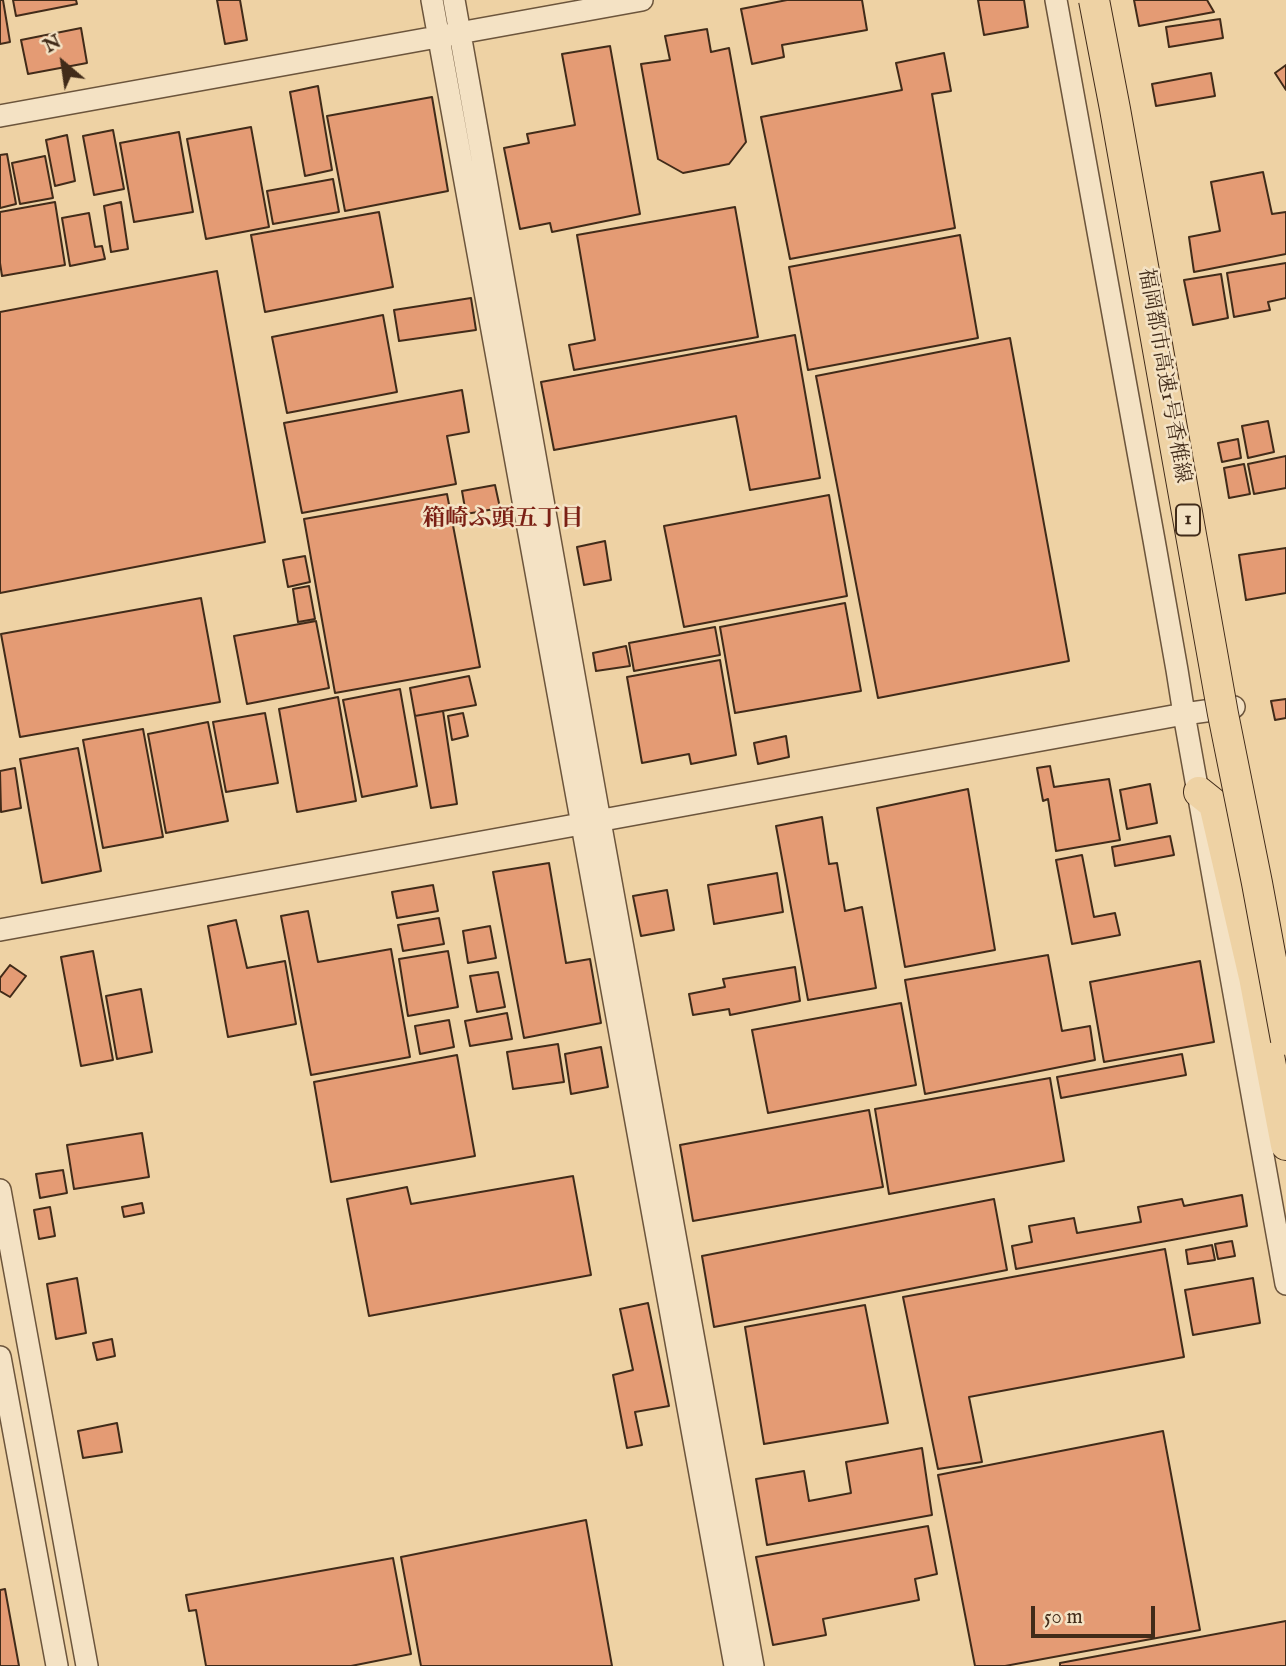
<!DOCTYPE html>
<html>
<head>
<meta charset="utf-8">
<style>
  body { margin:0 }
  #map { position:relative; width:1286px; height:1666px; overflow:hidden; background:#eed2a4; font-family:"IM FELL English",serif }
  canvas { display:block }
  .north { position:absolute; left:28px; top:28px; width:70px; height:70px; -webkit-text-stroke:5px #f4e2c4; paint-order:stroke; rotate:331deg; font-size:19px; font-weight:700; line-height:28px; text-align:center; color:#412b19 }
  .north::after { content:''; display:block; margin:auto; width:24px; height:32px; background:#412b19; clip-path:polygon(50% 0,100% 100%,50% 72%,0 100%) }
  .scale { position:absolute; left:1031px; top:1606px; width:124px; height:32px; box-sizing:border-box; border:4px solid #412b19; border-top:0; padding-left:9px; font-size:21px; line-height:24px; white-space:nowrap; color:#412b19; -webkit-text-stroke:5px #f4e2c4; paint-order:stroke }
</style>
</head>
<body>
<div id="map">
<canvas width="1286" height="1666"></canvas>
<div class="north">N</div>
<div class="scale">50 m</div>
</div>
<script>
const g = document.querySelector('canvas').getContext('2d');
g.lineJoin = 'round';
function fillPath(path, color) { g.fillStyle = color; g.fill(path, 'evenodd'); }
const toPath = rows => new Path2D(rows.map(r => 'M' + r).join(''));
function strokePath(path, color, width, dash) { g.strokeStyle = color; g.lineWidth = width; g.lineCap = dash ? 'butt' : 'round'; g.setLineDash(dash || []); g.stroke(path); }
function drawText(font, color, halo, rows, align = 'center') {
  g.font = font + ' "IM FELL English","Noto Serif JP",serif'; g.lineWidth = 5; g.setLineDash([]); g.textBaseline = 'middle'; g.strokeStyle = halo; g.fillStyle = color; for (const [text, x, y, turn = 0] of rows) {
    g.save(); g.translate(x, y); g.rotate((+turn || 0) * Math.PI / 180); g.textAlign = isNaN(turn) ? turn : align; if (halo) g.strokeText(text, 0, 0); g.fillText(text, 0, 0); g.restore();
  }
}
const building = toPath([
  [0,0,3,0,10,42,0,44,0,0],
  [13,0,76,0,77,4,16,16,13,0],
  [217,0,240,0,247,40,225,44,217,0],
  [787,0,862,0,867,30,782,45,784,57,752,64,741,9,787,0],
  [978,0,1024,0,1028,27,984,35,978,0],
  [1134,0,1207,0,1214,12,1139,26,1134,0],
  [1220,19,1223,38,1169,47,1166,27,1220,19],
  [81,28,87,63,28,74,21,40,81,28],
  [707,29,711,52,729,48,746,142,729,164,683,173,658,159,641,64,670,60,665,36,707,29],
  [610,46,640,214,552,232,550,223,520,229,504,148,529,143,527,134,575,125,562,54,610,46],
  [944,53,951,91,932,94,955,228,790,259,761,117,902,90,896,63,944,53],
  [1286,65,1286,90,1275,73,1286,65],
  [1211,73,1215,96,1156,106,1152,84,1211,73],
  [318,86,332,170,305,176,290,92,318,86],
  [432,97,448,191,345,211,327,116,432,97],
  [251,127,269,227,206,239,187,139,251,127],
  [113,130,124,189,94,195,83,136,113,130],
  [179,132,193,212,134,222,120,143,179,132],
  [67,135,75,181,55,186,46,140,67,135],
  [7,154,16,204,0,208,0,155,7,154],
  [45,156,53,198,20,204,12,163,45,156],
  [1263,172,1272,214,1286,212,1286,254,1194,272,1189,237,1220,231,1211,182,1263,172],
  [333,179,339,212,273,224,267,191,333,179],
  [55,202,65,265,2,276,0,263,0,212,55,202],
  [121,202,128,249,111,252,104,206,121,202],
  [735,207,758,337,574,370,569,345,595,340,577,235,735,207],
  [379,212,393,287,265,312,251,235,379,212],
  [89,213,95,247,102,246,105,259,70,266,62,218,89,213],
  [960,235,978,338,808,370,789,267,960,235],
  [1286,263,1286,298,1268,302,1270,310,1234,317,1227,273,1286,263],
  [217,271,265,542,0,593,0,312,217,271],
  [1221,274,1228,318,1193,325,1184,280,1221,274],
  [471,298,476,330,399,341,394,310,471,298],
  [383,315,397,392,287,413,272,337,383,315],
  [795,335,820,478,750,490,736,416,554,450,541,382,795,335],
  [1010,338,1069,661,878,698,816,376,1010,338],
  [462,390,469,432,447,436,456,484,302,513,284,423,462,390],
  [1268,421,1274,452,1248,458,1242,426,1268,421],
  [1238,439,1241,458,1222,462,1218,443,1238,439],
  [1286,456,1286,488,1254,494,1248,464,1286,456],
  [1244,464,1250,494,1229,498,1224,468,1244,464],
  [495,485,500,508,466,514,462,491,495,485],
  [447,494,480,667,335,693,304,519,447,494],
  [829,495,847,596,684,627,664,526,829,495],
  [605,541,611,580,584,585,577,547,605,541],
  [1286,548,1286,593,1246,600,1239,555,1286,548],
  [305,556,310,582,288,587,283,560,305,556],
  [309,586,315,619,298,622,293,589,309,586],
  [201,598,220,702,20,737,1,634,201,598],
  [845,603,861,691,735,713,720,627,845,603],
  [316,621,329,688,247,704,234,636,316,621],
  [715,627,720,655,634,671,629,643,715,627],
  [626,646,630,666,596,671,593,653,626,646],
  [720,660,736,755,691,764,689,754,642,763,627,677,720,660],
  [469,676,476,705,415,716,410,688,469,676],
  [400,689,417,786,362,797,343,700,400,689],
  [338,697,356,801,297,812,279,709,338,697],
  [1286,699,1286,718,1275,720,1271,701,1286,699],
  [443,711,457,804,431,808,415,716,443,711],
  [265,713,278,783,226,792,213,722,265,713],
  [463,713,468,736,452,740,448,716,463,713],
  [208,722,228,821,166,833,148,734,208,722],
  [143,729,163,837,103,848,83,740,143,729],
  [786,736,789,757,758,764,754,743,786,736],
  [78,748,101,871,42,883,20,759,78,748],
  [1050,766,1054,787,1109,779,1120,840,1056,851,1048,799,1043,801,1037,768,1050,766],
  [15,768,21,808,1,812,0,771,15,768],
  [1150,784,1157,823,1127,829,1120,790,1150,784],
  [968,789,995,950,905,967,877,808,968,789],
  [822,817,829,864,837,863,845,911,862,907,876,988,808,1000,776,826,822,817],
  [1170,836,1174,855,1115,866,1112,847,1170,836],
  [1082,855,1094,917,1115,913,1120,935,1072,944,1056,860,1082,855],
  [549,863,566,963,590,959,601,1023,524,1038,493,872,549,863],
  [777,873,783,912,714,924,708,885,777,873],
  [433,885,438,911,397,918,392,892,433,885],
  [667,890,674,930,641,936,633,896,667,890],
  [308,911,318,962,391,949,410,1057,311,1075,281,916,308,911],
  [439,918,444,944,403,951,398,925,439,918],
  [236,920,247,968,285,961,296,1024,228,1037,208,926,236,920],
  [490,926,496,958,468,963,463,931,490,926],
  [93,951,113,1060,81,1066,61,957,93,951],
  [448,951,458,1007,408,1016,399,959,448,951],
  [1048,955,1062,1031,1090,1026,1095,1060,925,1094,905,980,1048,955],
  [1200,961,1214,1042,1104,1062,1090,982,1200,961],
  [10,965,26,976,10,997,0,991,0,978,10,965],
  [795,967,800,1001,730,1015,729,1009,693,1015,689,994,725,987,723,979,795,967],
  [498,972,505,1007,477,1012,470,976,498,972],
  [141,989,152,1052,117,1059,106,996,141,989],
  [901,1003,916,1085,768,1113,752,1030,901,1003],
  [507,1013,512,1039,470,1046,465,1021,507,1013],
  [449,1020,454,1047,420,1054,415,1026,449,1020],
  [558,1044,564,1082,513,1089,507,1052,558,1044],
  [601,1047,608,1087,571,1094,565,1054,601,1047],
  [1182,1054,1186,1075,1061,1098,1057,1077,1182,1054],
  [457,1055,475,1156,331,1182,314,1082,457,1055],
  [1050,1078,1064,1161,889,1194,875,1109,1050,1078],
  [869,1110,883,1187,693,1221,680,1145,869,1110],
  [142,1133,149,1177,74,1189,67,1145,142,1133],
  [63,1170,67,1193,40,1198,36,1174,63,1170],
  [573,1176,591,1275,369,1316,347,1199,407,1187,411,1204,573,1176],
  [1242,1195,1247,1226,1016,1269,1012,1246,1032,1242,1029,1226,1074,1218,1077,1233,1141,1222,1138,1207,1182,1199,1184,1206,1242,1195],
  [994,1199,1007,1270,714,1327,702,1256,994,1199],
  [142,1203,144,1213,124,1217,122,1207,142,1203],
  [50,1207,55,1236,39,1239,34,1210,50,1207],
  [1232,1241,1235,1256,1218,1259,1215,1244,1232,1241],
  [1212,1245,1215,1260,1188,1264,1186,1250,1212,1245],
  [1165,1249,1184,1357,969,1397,982,1462,938,1469,903,1297,1165,1249],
  [77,1278,86,1333,56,1339,47,1284,77,1278],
  [1253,1278,1260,1323,1193,1335,1185,1290,1253,1278],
  [648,1303,669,1406,635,1412,642,1445,627,1448,613,1375,633,1370,620,1309,648,1303],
  [865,1305,888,1423,764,1444,745,1327,865,1305],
  [112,1339,115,1356,97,1360,93,1343,112,1339],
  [117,1423,122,1452,83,1458,78,1431,117,1423],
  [1163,1431,1200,1630,1005,1666,975,1666,938,1475,1163,1431],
  [922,1448,932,1515,767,1545,756,1479,804,1471,809,1501,851,1493,846,1462,922,1448],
  [586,1520,612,1666,421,1666,401,1557,586,1520],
  [928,1526,937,1574,915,1579,919,1600,823,1619,826,1635,773,1645,756,1557,928,1526],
  [393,1558,411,1654,351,1666,206,1666,196,1610,189,1611,186,1595,393,1558],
  [5,1589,19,1666,0,1666,0,1590,5,1589],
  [1286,1621,1286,1666,1060,1666,1060,1663,1286,1621]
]);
fillPath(building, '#e49b74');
strokePath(building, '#412b19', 2);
const tertiary = toPath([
  [432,0,735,1666],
  [454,0,600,821,753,1666],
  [1056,0,1154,540,1177,670,1184,714,1286,1284],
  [0,116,642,0],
  [0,930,1184,714,1234,707],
  [0,1190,87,1666],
  [0,1357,57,1666]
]);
const motorway = toPath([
  [1199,792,1214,804,1254,977,1286,1145]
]);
strokePath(tertiary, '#6c553c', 24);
strokePath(motorway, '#412b19', 32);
strokePath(tertiary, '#f4e2c4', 21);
strokePath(motorway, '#eed2a4', 30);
const motorwayBridge = toPath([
  [1094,0,1115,109,1223,714,1257,883,1286,1040]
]);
strokePath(motorwayBridge, '#412b19', 32, []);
strokePath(motorwayBridge, '#eed2a4', 30);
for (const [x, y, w] of [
  [1188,520,24]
]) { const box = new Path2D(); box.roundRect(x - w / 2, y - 15.5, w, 31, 5); g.fillStyle = '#f4e2c4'; g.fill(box); strokePath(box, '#412b19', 2); }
drawText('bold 19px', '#412b19', null, [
  ["1",1188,520]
]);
drawText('21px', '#412b19', '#f4e2c4', [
  ["福岡都市高速1号香椎線",1163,376,80]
]);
drawText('bold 23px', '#7a1f14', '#f4e2c4', [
  ["箱崎ふ頭五丁目",503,520]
]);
</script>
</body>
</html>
